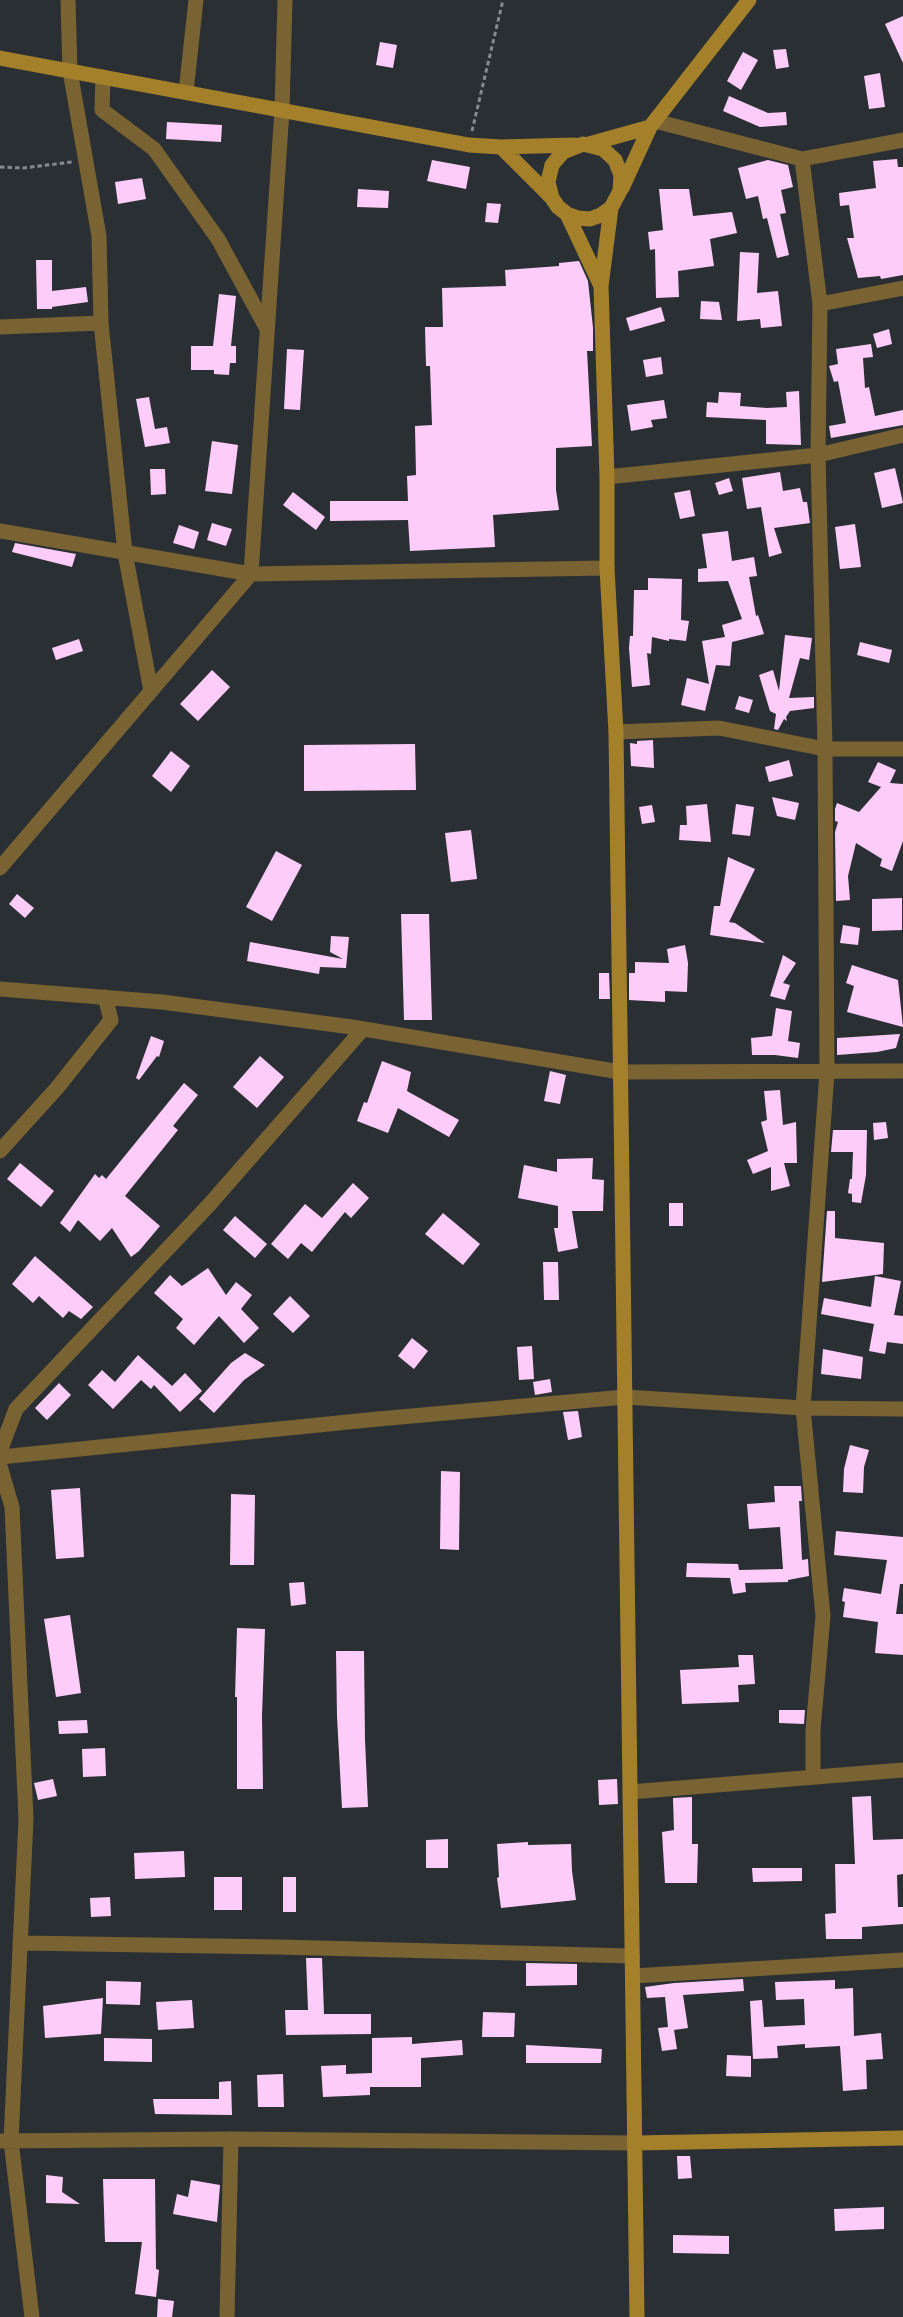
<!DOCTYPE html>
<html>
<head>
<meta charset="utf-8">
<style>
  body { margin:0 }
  canvas { display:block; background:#2a2f33 }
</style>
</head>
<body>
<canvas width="903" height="2317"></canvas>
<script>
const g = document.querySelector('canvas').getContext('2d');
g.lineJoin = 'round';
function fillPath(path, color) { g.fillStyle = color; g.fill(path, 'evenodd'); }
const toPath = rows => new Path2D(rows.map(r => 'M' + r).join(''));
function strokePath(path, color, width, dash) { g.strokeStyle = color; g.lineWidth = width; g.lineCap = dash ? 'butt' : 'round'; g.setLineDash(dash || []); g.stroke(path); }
fillPath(toPath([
  [903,16,903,63,885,24],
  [380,42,397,45,393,68,376,65],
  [786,49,789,67,776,69,773,50],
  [743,52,758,60,741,90,727,81],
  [880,73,885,107,869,109,864,76],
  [729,96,768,113,786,112,787,125,760,127,723,111],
  [167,122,222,125,221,142,166,139],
  [897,159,898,167,903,167,903,275,881,279,880,276,858,278,847,238,854,238,849,205,840,206,839,193,876,188,873,161],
  [432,160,470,167,466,189,427,181],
  [768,160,788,165,793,187,781,190,786,213,780,214,789,255,777,258,767,218,763,219,758,196,746,199,738,168],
  [142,178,146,199,118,204,115,182],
  [358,189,389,191,388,208,357,207],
  [659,189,689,189,693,216,732,212,737,233,710,239,714,266,678,271,679,297,656,298,655,249,650,250,648,232,663,230],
  [487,203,501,204,498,223,485,222],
  [740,252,759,253,757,293,778,291,782,326,761,328,760,319,737,321],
  [36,260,52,260,52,291,86,287,88,302,52,307,52,309,37,309],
  [579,261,588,281,593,328,593,351,587,351,592,446,556,448,556,490,559,510,493,515,495,547,410,551,408,520,330,521,330,501,408,501,407,476,416,475,415,426,432,425,430,366,426,366,425,327,443,327,442,288,506,286,505,270,559,266,559,263],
  [219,294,236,296,231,346,236,346,236,363,230,363,229,375,214,374,214,370,191,370,191,346,213,346],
  [701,301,719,302,722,320,700,319],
  [661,307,665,321,630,331,626,318],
  [889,329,892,344,877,348,873,334],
  [871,344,873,357,863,358,865,388,869,387,875,416,903,410,903,425,831,438,829,426,846,423,838,381,834,382,829,366,838,364,836,349],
  [287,349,304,350,300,410,284,409],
  [661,357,663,374,646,377,643,360],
  [799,391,801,445,766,444,766,420,706,417,707,402,718,403,719,392,741,393,740,406,767,408,787,407,786,392],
  [149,397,155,429,167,427,170,443,145,447,136,399],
  [664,400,667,418,651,420,653,427,631,431,627,405],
  [212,441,238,445,232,494,205,491],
  [895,468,903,503,882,508,874,473],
  [150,469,165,469,166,494,151,495],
  [780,472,783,491,800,488,803,502,807,502,810,523,774,528,782,553,769,557,761,507,747,509,742,478],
  [729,478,733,491,719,495,715,483],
  [690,490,695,516,680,519,674,493],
  [293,492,325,517,316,530,283,505],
  [212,523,232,529,226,546,207,540],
  [855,524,861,567,840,569,835,527],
  [179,525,199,532,194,549,173,543],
  [728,531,732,561,754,557,757,576,749,577,756,616,758,615,764,634,732,642,730,666,716,665,705,711,681,705,687,678,709,684,702,641,725,637,722,625,742,619,728,581,698,582,698,569,707,568,702,534],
  [15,543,76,554,72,567,12,552],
  [648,578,682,579,681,620,689,621,686,641,669,639,669,641,652,637,651,654,647,653,650,685,632,687,629,648,630,636,633,636,634,590,648,590],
  [785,635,812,638,809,660,800,658,789,698,814,697,814,708,790,711,786,717,787,721,784,719,778,730,774,729,776,714,770,711,759,675,773,670,779,691],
  [79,639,83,651,56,660,52,648],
  [860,642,892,650,889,663,857,655],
  [212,670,230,687,198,721,180,704],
  [739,696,753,700,749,713,735,709],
  [653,740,654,768,631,766,630,743,637,744,637,741],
  [415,744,416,790,304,791,304,745],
  [171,751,190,766,171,792,152,776],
  [789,760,793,776,769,782,765,767],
  [878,762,896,770,890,783,903,784,903,841,892,871,880,866,882,859,856,843,848,876,850,900,836,901,835,832,838,822,835,821,835,809,837,803,859,812,881,787,868,782],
  [772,797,799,803,795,820,777,816],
  [707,804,711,842,679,840,680,825,687,825,686,806],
  [736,804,754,807,750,836,732,834],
  [652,805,655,822,642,824,639,807],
  [471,830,477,879,451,882,445,833],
  [276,851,302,865,272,921,246,907],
  [728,857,755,869,729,922,735,923,765,943,710,935,714,906,720,906],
  [17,894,34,908,25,918,9,904],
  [902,898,902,930,872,931,872,899],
  [401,914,429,914,432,1020,404,1020],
  [843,925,860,928,858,945,840,943],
  [331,936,349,937,346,968,320,967,319,974,247,961,250,942,343,959,330,952],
  [685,945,688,963,687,992,665,991,665,1002,629,1000,629,973,635,973,635,962,669,963,667,949],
  [783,955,796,963,783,983,790,985,785,1000,770,996],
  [852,965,898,980,903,1027,847,1012,854,986,846,983],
  [599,973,609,973,610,999,599,999],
  [776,1008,792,1011,788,1041,800,1043,798,1058,775,1055,752,1055,751,1038,772,1036],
  [900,1034,896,1048,877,1052,837,1055,837,1038],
  [151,1036,164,1041,159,1057,157,1056,139,1080,136,1078],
  [260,1056,284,1077,257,1108,233,1087],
  [382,1061,411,1072,407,1091,459,1120,449,1137,398,1108,388,1133,357,1121,364,1102,367,1103],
  [550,1071,566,1075,560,1104,544,1101],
  [184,1083,198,1095,173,1126,178,1130,125,1196,160,1226,139,1251,131,1257,112,1228,100,1241,78,1220,70,1232,60,1223,95,1174,99,1178,102,1175,106,1179],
  [780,1090,783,1125,796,1122,797,1163,784,1163,790,1186,771,1191,771,1167,753,1174,747,1160,768,1151,761,1122,767,1120,764,1091],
  [886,1122,888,1138,874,1140,873,1123],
  [833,1130,867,1130,866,1175,861,1203,852,1202,852,1194,848,1193,850,1179,852,1179,853,1152,831,1152],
  [593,1158,592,1179,604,1180,603,1211,572,1211,578,1248,558,1252,554,1228,558,1228,558,1206,518,1198,524,1165,557,1172,557,1159],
  [20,1163,54,1191,41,1207,7,1179],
  [353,1183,369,1198,351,1218,345,1212,312,1252,301,1243,288,1259,271,1244,305,1204,322,1218],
  [669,1203,683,1203,683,1226,669,1226],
  [827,1211,835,1211,835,1238,884,1243,883,1274,822,1282],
  [443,1213,480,1244,463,1265,425,1234],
  [235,1216,267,1244,255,1258,223,1230],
  [35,1256,93,1307,81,1319,69,1311,63,1318,39,1296,33,1303,12,1284],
  [543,1262,558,1262,559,1300,544,1300],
  [208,1268,226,1295,236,1282,252,1295,241,1309,259,1328,244,1343,219,1316,194,1345,176,1328,183,1319,154,1293,170,1275,182,1286],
  [875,1276,901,1281,894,1315,903,1316,903,1344,887,1342,885,1354,869,1351,874,1324,821,1314,824,1298,871,1307],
  [290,1296,310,1316,293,1333,273,1314],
  [412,1338,428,1351,414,1369,398,1356],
  [532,1346,534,1379,519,1380,517,1347],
  [823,1349,863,1357,861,1379,821,1374],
  [245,1353,265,1365,244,1380,214,1413,199,1399,231,1363],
  [138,1355,172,1386,185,1373,202,1391,180,1412,154,1385,151,1389,141,1380,113,1409,88,1385,102,1370,115,1382],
  [550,1379,552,1392,535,1395,533,1382],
  [59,1383,71,1395,47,1420,35,1408],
  [578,1411,582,1437,568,1440,563,1412],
  [850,1445,869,1450,864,1467,863,1493,843,1492,844,1469],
  [441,1471,460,1472,459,1550,440,1549],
  [774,1486,801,1486,802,1501,799,1501,802,1560,808,1559,809,1576,788,1580,788,1582,745,1583,746,1592,733,1594,730,1578,686,1577,687,1563,738,1564,739,1570,783,1569,780,1527,749,1529,747,1504,775,1502],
  [80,1488,84,1557,56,1559,51,1490],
  [231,1494,255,1495,254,1565,230,1565],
  [836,1531,903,1537,903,1584,900,1584,896,1614,903,1614,903,1655,875,1653,878,1622,843,1617,845,1602,842,1601,844,1588,881,1594,887,1560,834,1555],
  [304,1582,306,1604,291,1606,289,1583],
  [70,1615,81,1693,56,1697,44,1619],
  [237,1628,265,1629,262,1716,263,1789,237,1789,237,1697,235,1697],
  [336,1651,364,1651,365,1740,368,1807,342,1808,337,1717],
  [738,1655,753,1655,755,1684,738,1685,739,1702,682,1704,680,1670,739,1667],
  [779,1710,805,1710,804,1724,779,1723],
  [87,1720,88,1733,59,1734,58,1721],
  [105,1748,106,1776,83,1777,82,1749],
  [53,1779,57,1796,38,1800,34,1783],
  [617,1779,618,1804,599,1805,598,1780],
  [871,1796,873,1840,903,1839,903,1874,897,1875,898,1907,903,1907,903,1924,862,1927,862,1939,826,1939,825,1914,836,1913,835,1864,855,1864,852,1797],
  [692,1797,692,1844,698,1844,697,1883,665,1883,662,1832,674,1830,673,1798],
  [448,1839,448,1868,426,1868,426,1840],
  [528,1842,528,1845,571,1844,572,1871,576,1900,501,1908,497,1878,499,1877,497,1844],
  [184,1851,185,1877,135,1879,134,1853],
  [752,1868,802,1868,802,1881,753,1882],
  [214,1877,242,1877,242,1910,214,1910],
  [283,1877,296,1877,296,1912,283,1912],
  [110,1897,111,1916,91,1917,90,1898],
  [306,1958,322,1958,324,2014,371,2014,371,2034,286,2035,285,2010,308,2010],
  [526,1963,577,1964,577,1985,526,1986],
  [743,1979,744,1991,683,1995,688,2028,674,2030,677,2049,662,2051,658,2028,668,2027,665,1997,647,1998,645,1987,674,1983],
  [835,1980,835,1989,853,1988,854,2036,881,2033,883,2059,866,2060,867,2089,843,2091,840,2046,805,2048,805,2044,777,2046,778,2058,753,2059,750,2001,762,2000,764,2027,805,2025,804,1999,776,2000,775,1982],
  [106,1981,141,1982,140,2005,106,2004],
  [103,1998,101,2034,45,2038,43,2006],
  [192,2000,194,2028,158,2030,156,2002],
  [483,2012,515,2013,514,2037,482,2037],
  [412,2037,412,2044,462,2040,463,2055,421,2058,421,2087,370,2087,370,2095,323,2097,321,2066,346,2065,346,2074,372,2073,372,2038],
  [104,2038,152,2039,152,2062,104,2061],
  [526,2045,602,2049,601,2063,526,2063],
  [727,2055,751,2056,751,2077,726,2076],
  [283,2074,284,2107,258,2107,257,2075],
  [231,2081,232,2115,155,2114,153,2099,219,2099,219,2082],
  [677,2156,690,2156,692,2178,678,2179],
  [46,2175,63,2177,62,2192,80,2204,46,2203],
  [103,2179,155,2179,156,2269,159,2270,156,2297,135,2294,142,2242,105,2242],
  [191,2180,220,2185,217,2222,173,2214,177,2194,188,2197],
  [884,2207,884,2229,835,2231,834,2209],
  [673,2235,729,2236,729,2254,673,2253],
  [158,2299,174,2301,172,2317,157,2317]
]), '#feccf9');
strokePath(toPath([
  [472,131,503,0],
  [0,167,23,168,72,162]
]), '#868a8d', 3, [4.5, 3]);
strokePath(toPath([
  [68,0,70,71,99,236,101,323,125,553,151,691],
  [103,77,102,110,154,149,218,239,267,329],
  [186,92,196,0],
  [655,121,802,159,903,140],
  [802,159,820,304,818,455,825,749,827,1072,803,1408,823,1616,813,1730,813,1776],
  [820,304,903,288],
  [0,327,101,323],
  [607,477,818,455,903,435],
  [0,531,251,574,282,110,285,0],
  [616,732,719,728,825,749,903,749],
  [0,868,251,574,607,568],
  [0,989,162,1002,352,1027,620,1072,903,1071],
  [0,1151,57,1088,111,1020,105,997],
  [0,1451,16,1409,209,1205,363,1029],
  [0,1457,378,1419,625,1397,803,1408,903,1409],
  [0,1466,12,1507,26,1819,11,2141,32,2317],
  [630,1792,903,1770],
  [20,1943,278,1947,632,1956],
  [633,1976,903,1960],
  [0,2141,231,2139,635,2143],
  [227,2317,231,2139]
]), '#7a6332', 15);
strokePath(toPath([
  [0,58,469,145,501,147,574,145],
  [589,144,650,127],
  [501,147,552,198],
  [622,188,650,127,749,0],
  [611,208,601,215,590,219,578,218,567,214,558,207,552,198,548,182,552,165,563,152,583,144,603,149,615,160,621,175,620,191,611,208,601,286,607,477,607,568,616,732,637,2317],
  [567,214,601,286],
  [635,2143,903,2138]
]), '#a4802a', 15);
</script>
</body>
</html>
